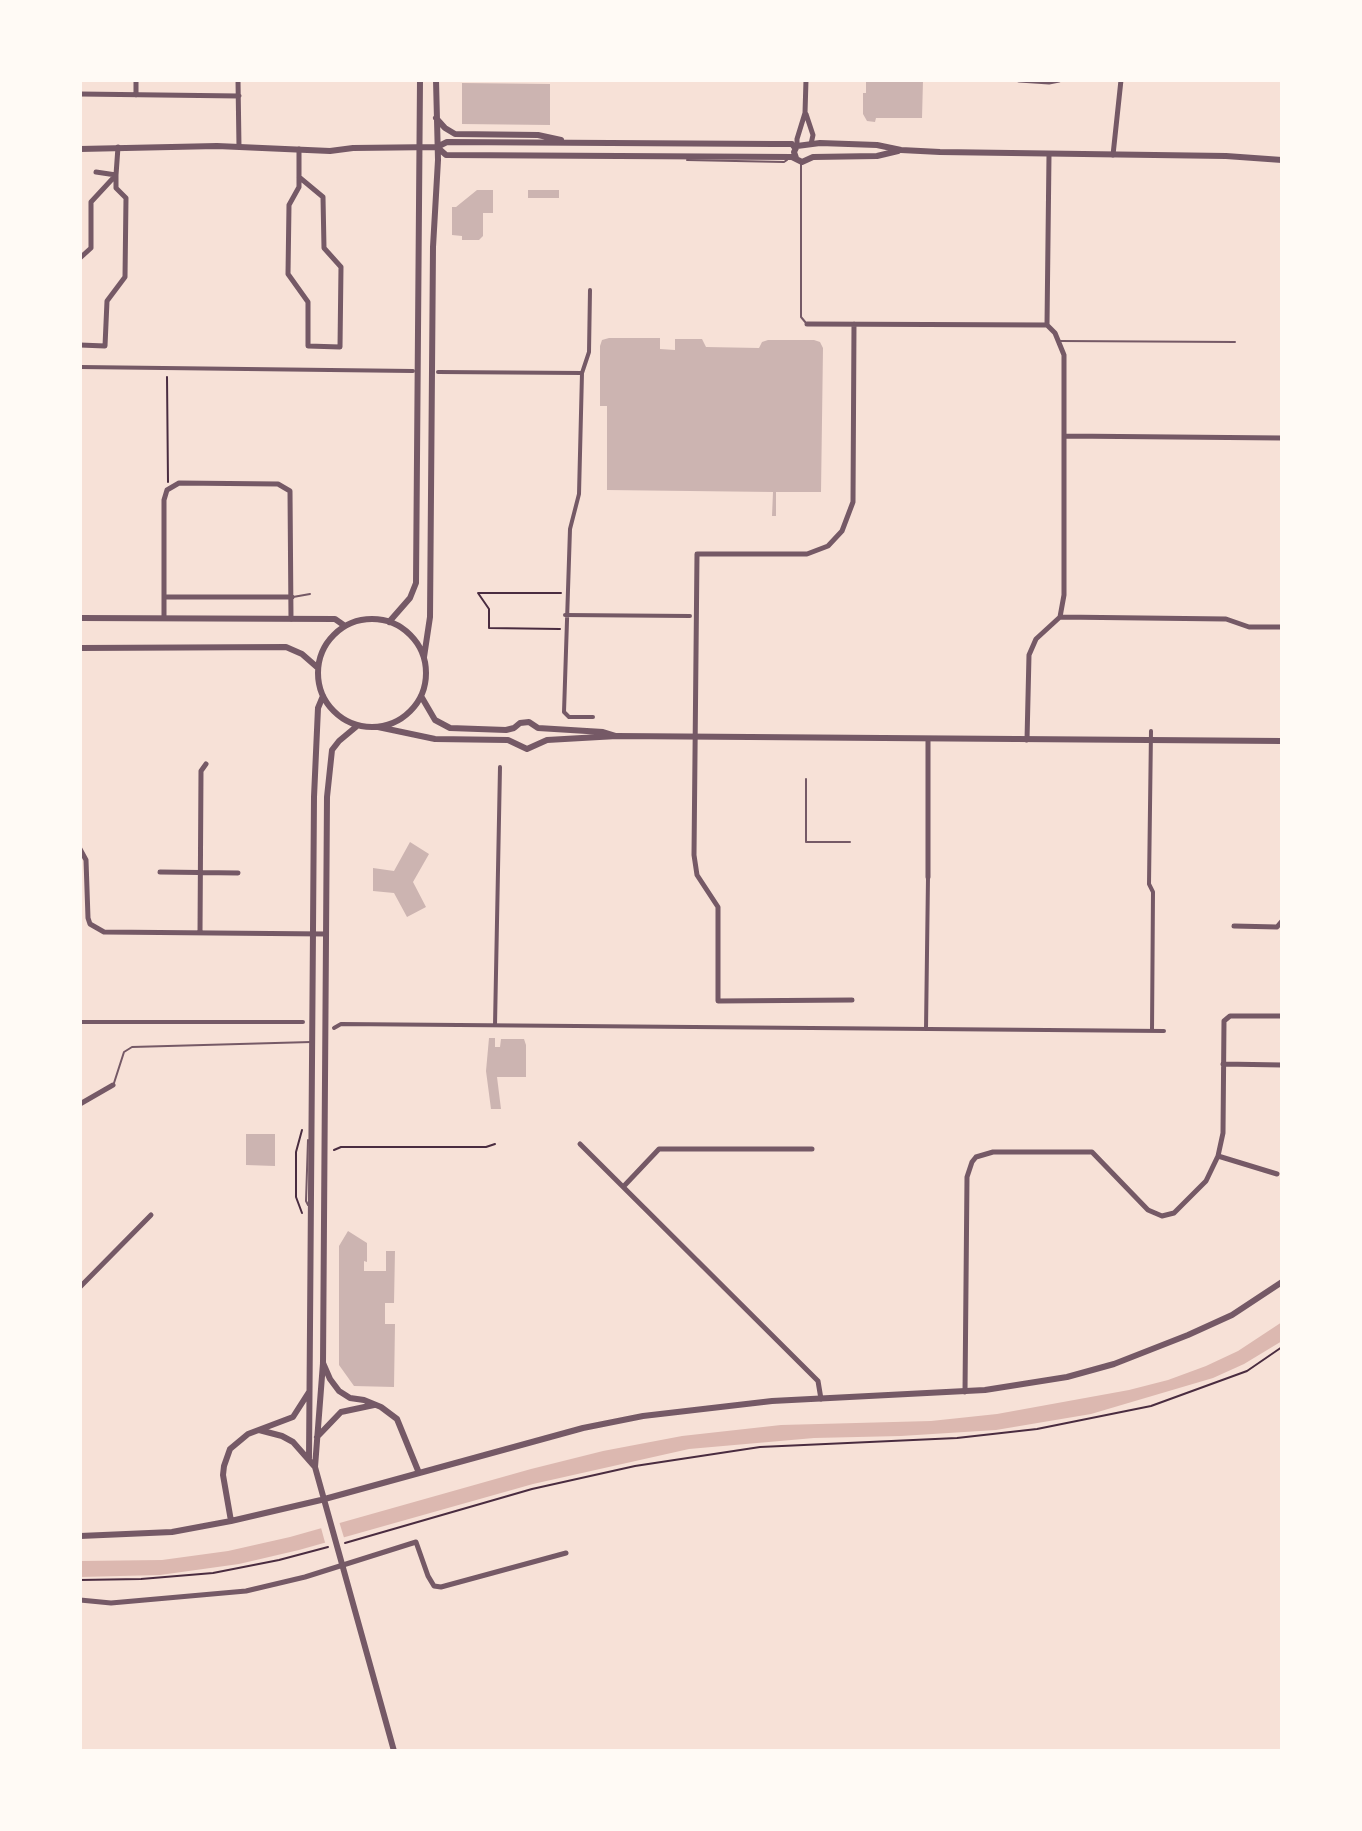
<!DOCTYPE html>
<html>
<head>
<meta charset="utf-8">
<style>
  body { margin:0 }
  #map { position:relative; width:1362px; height:1831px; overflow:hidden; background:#f7e1d7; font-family:"Playfair Display",serif }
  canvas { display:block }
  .frame { position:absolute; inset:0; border:82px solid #fffaf5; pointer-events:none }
</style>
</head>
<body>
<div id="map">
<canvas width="1362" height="1831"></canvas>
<div class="frame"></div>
</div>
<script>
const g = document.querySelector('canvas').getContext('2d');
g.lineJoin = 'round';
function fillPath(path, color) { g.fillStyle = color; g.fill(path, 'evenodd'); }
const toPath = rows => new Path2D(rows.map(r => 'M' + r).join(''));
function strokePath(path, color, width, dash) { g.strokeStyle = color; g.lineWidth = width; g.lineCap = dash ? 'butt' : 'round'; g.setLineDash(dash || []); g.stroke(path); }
fillPath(toPath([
  [1282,1322,1282,1341,1244,1364,1213,1378,1091,1414,996,1430,901,1436,814,1438,689,1449,533,1484,299,1550,239,1564,160,1575,80,1577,80,1561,162,1560,228,1551,290,1537,531,1469,603,1451,682,1436,781,1425,931,1421,997,1414,1129,1390,1168,1380,1206,1366,1238,1351]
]), '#dcb8b0');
fillPath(toPath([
  [338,1518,345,1541,326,1546,320,1524]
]), '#f7e1d7');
fillPath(toPath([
  [866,80,923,80,922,118,876,118,875,122,867,121,863,114,863,93,866,93],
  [462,83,550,84,550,125,462,124],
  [477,190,493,190,493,213,483,213,483,236,479,240,462,240,462,236,452,235,452,207,456,207],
  [528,190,559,190,559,198,528,198],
  [609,338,660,338,660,349,675,350,675,339,702,339,706,347,759,348,762,342,768,340,814,340,820,342,823,348,821,492,776,492,776,516,772,516,773,492,607,490,607,406,600,406,600,346,602,340],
  [410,842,429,854,413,882,426,907,407,917,394,893,373,891,373,868,394,871],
  [489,1038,495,1038,495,1047,500,1047,501,1039,524,1039,526,1045,526,1077,497,1077,501,1109,491,1109,486,1071],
  [246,1134,275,1134,275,1166,246,1165],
  [348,1231,367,1243,367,1262,364,1261,364,1271,386,1271,386,1251,395,1251,394,1303,385,1303,385,1324,395,1324,394,1387,354,1386,339,1365,339,1246]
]), '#ccb4b1');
strokePath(toPath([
  [167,377,168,482],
  [560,629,489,628,489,609,478,593,561,593],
  [302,1130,296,1152,296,1197,302,1213],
  [334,1150,341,1147,486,1147,495,1144],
  [345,1543,532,1489,635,1466,760,1447,957,1438,1037,1429,1151,1406,1247,1371,1282,1347],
  [80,1580,141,1579,213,1573,279,1560,328,1547]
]), '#4a2c40', 2);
strokePath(toPath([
  [687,160,784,162,787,160],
  [801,164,801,317,806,323],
  [1060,341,1235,342],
  [293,597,310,594],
  [806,779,806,842,850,842],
  [114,1083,124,1052,132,1047,311,1042],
  [308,1140,306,1201,308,1205]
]), '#755966', 2);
strokePath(toPath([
  [590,290,589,352,582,373,579,494,570,529,564,712,569,717,593,717],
  [80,367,413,371],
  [438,372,582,373],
  [565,615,690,616],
  [1151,731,1149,884,1153,892,1152,1031],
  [80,1022,303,1022],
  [495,1025,500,767],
  [334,1028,341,1024,1164,1031],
  [926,1029,928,877]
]), '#755966', 4);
strokePath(toPath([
  [238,80,239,147],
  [1019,80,1049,82,1059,80],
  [80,94,239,96],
  [136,95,136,80],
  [806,114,813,135,811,144],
  [797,146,797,139,805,113,806,80],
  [1113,155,1121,80],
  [96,172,116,175,118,147],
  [299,177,323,197,324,248,341,267,340,347,308,346,308,302,288,274,289,205,299,187,299,149],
  [80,258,91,248,91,202,116,175],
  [807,324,1047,325],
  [80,345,105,346,107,301,125,277,126,198,116,188,116,175],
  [1065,436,1282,438],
  [165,597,292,597],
  [1060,617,1226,619,1249,627,1282,627],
  [164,618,164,500,167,490,179,483,278,484,290,491,291,619],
  [1027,740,1029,655,1036,639,1060,617,1064,595,1064,355,1055,333,1047,325,1049,155],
  [80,849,86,860,88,918,90,924,104,932,326,934],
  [160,872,238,873],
  [928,877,928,739],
  [1234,926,1277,927,1282,921],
  [200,933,201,771,206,764],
  [852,1000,718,1001,718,907,697,875,694,855,697,554,807,554,828,546,842,531,853,502,854,324],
  [1223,1064,1282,1065],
  [80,1104,113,1085],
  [580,1144,818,1381,821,1399],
  [1218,1156,1277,1174],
  [624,1186,659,1149,812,1149],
  [80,1287,151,1215],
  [965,1392,967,1177,972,1162,976,1157,993,1152,1092,1152,1148,1210,1162,1216,1174,1213,1206,1181,1218,1156,1223,1133,1224,1021,1230,1016,1282,1016],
  [80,1600,111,1603,246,1591,305,1577,416,1542,428,1576,434,1586,441,1587,566,1553]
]), '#755966', 5);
strokePath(toPath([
  [436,118,445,128,455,134,538,135,561,140],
  [437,147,446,155,792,157,802,162,813,157,877,156,898,151],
  [80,149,217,146,330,151,353,148,437,147,447,142,774,144,792,144,795,148],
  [796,158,794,152,797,146,820,143,877,145,901,150,940,152,1226,156,1282,160],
  [80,618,335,619,345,626],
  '318 673a54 54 0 1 1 108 0a54 54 0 1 1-108 0Z',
  [389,622,410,598,416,583,420,80],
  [80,648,286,647,302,654,318,668],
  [424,657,430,617,433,247,438,160,436,80],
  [421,696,435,720,450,728,506,730,514,728,520,723,529,722,538,728,603,732,616,736],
  [378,727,435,739,508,740,527,749,547,740,617,736,1282,741],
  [323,1363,330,1379,339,1391,350,1398,364,1400,381,1407,397,1419,419,1473],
  [259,1430,282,1436,293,1442,315,1467,394,1751],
  [317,1437,341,1412,374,1405],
  [309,1458,314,797,318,708,323,696],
  [315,1467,323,1363,327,797,332,750,339,741,357,726],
  [231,1521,223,1475,224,1466,230,1449,248,1434,293,1417,309,1392],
  [80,1536,172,1532,231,1521,321,1500,583,1428,643,1416,772,1401,985,1390,1067,1377,1114,1364,1188,1335,1232,1315,1282,1282]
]), '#755966', 6);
</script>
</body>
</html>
